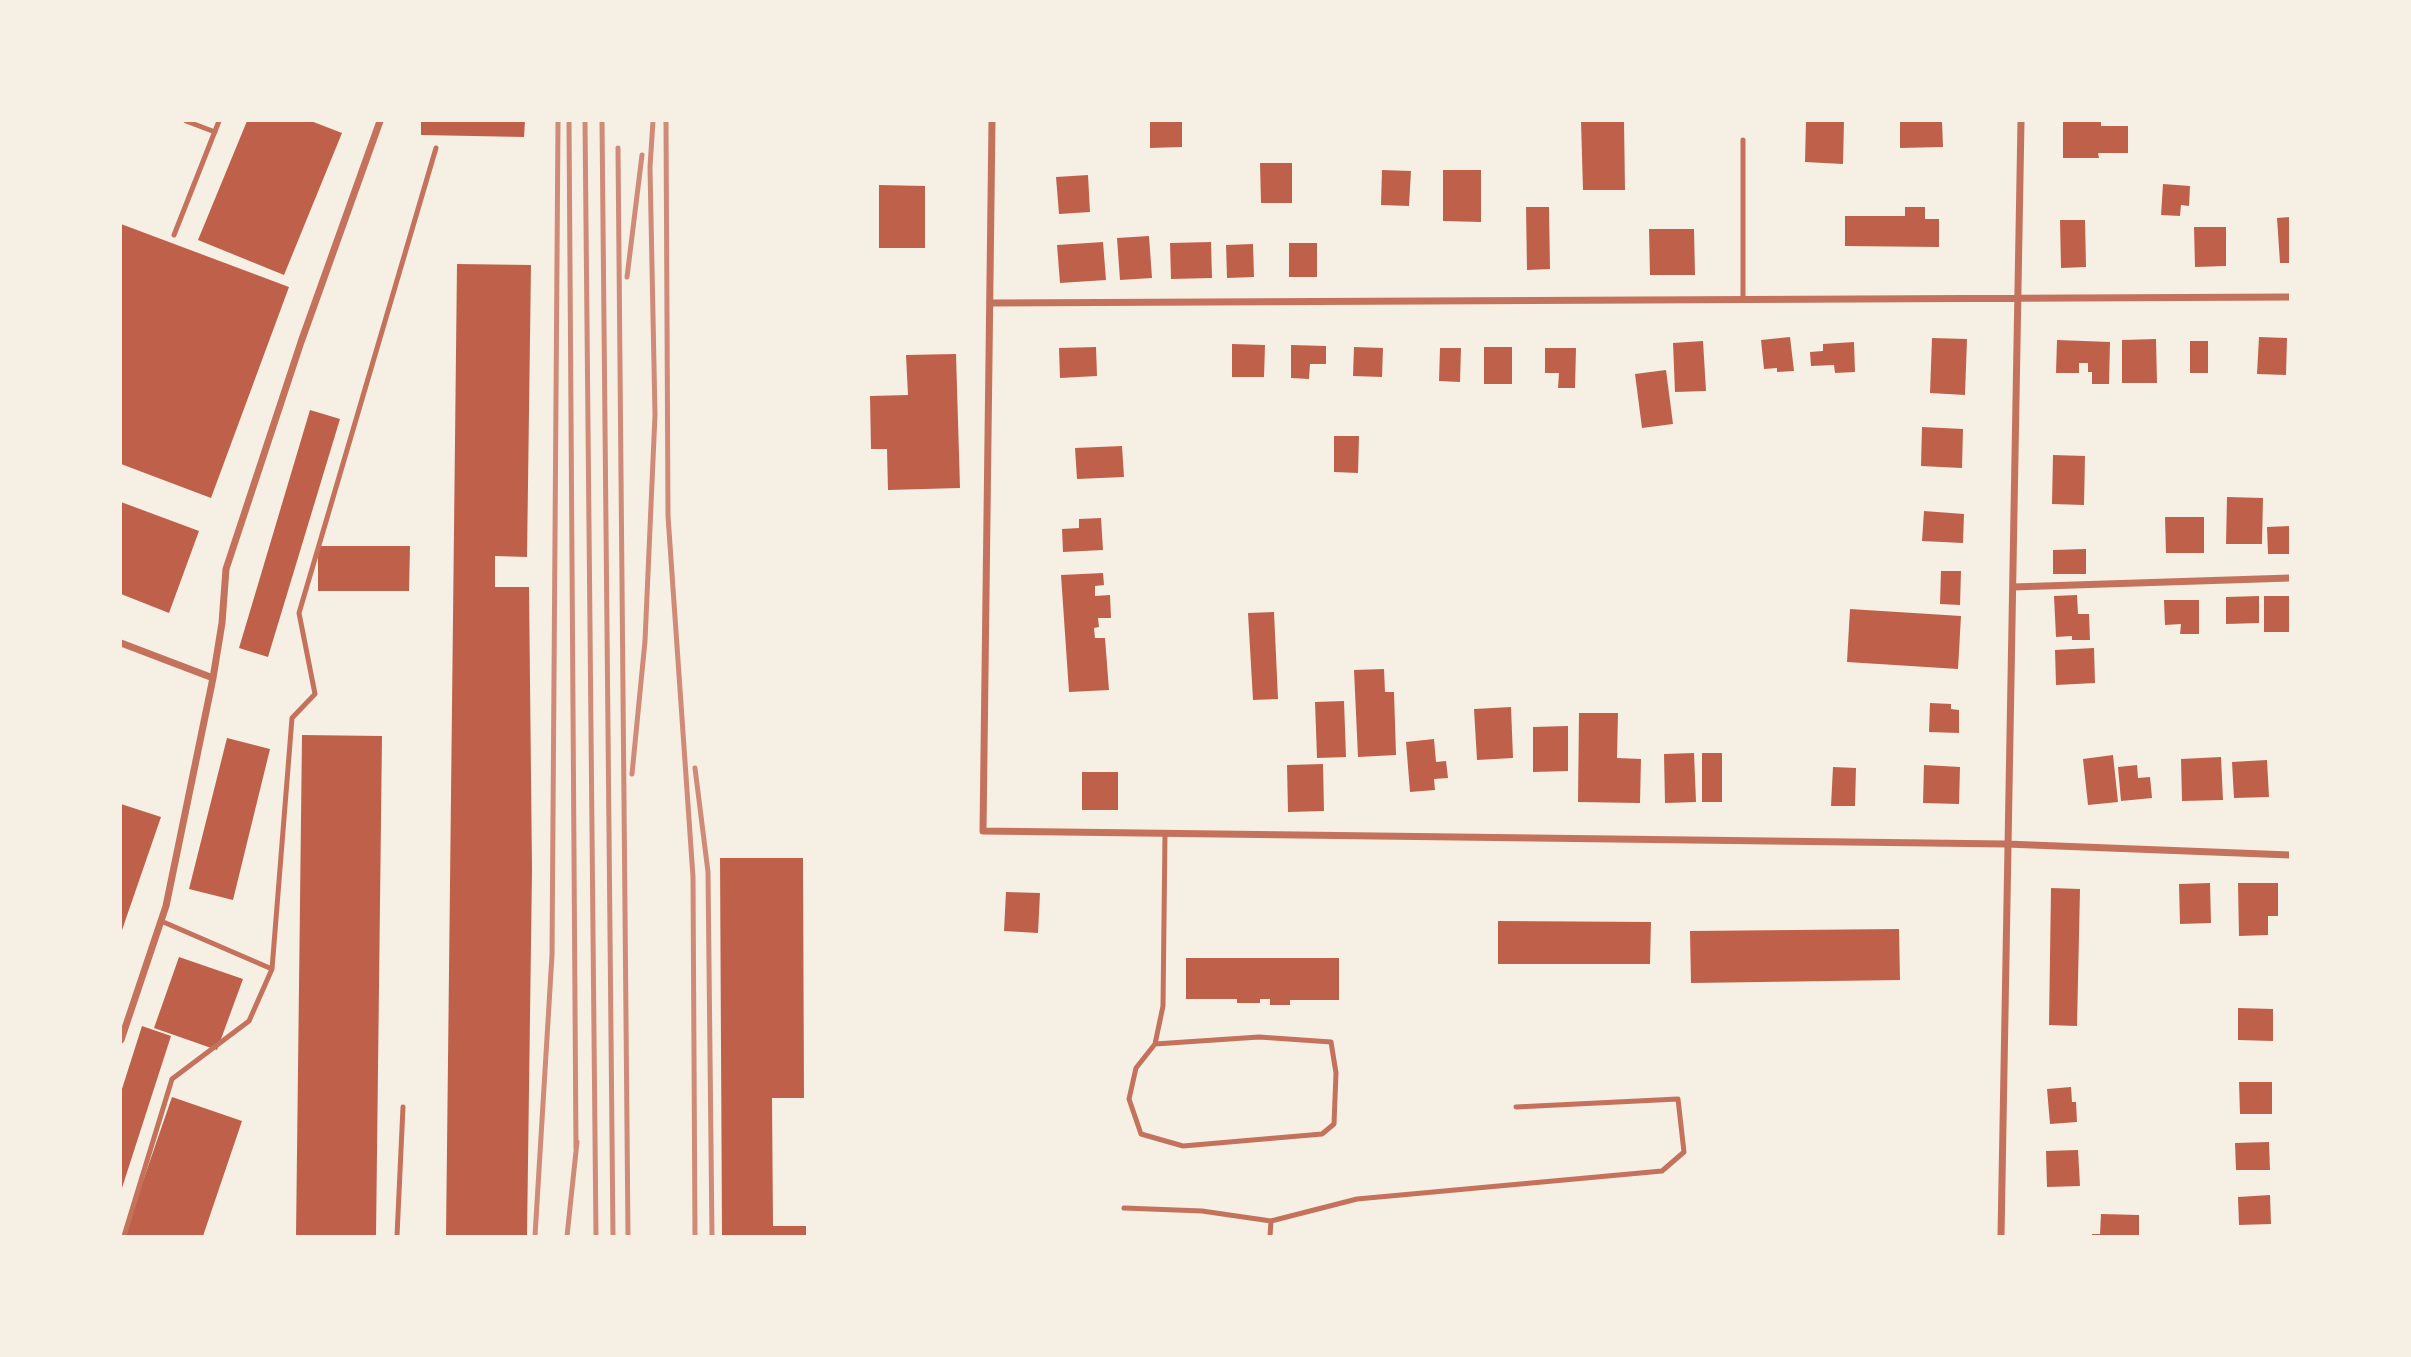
<!DOCTYPE html>
<html>
<head>
<meta charset="utf-8">
<style>
  body { margin:0 }
  #map { position:relative; width:2411px; height:1357px; overflow:hidden; background:#f6efe4; font-family:"Source Sans 3",sans-serif }
  canvas { display:block }
  .frame { position:absolute; inset:0; border:122px solid #f6efe4; pointer-events:none }
</style>
</head>
<body>
<div id="map">
<canvas width="2411" height="1357"></canvas>
<div class="frame"></div>
</div>
<script>
const g = document.querySelector('canvas').getContext('2d');
g.lineJoin = 'round';
function fillPath(path, color) { g.fillStyle = color; g.fill(path, 'evenodd'); }
const toPath = rows => new Path2D(rows.map(r => 'M' + r).join(''));
function strokePath(path, color, width, dash) { g.strokeStyle = color; g.lineWidth = width; g.lineCap = dash ? 'butt' : 'round'; g.setLineDash(dash || []); g.stroke(path); }
fillPath(toPath([
  [247,121,311,121,342,133,284,275,198,240],
  [421,121,525,121,524,137,421,135],
  [1150,121,1182,121,1182,147,1150,148],
  [1581,121,1624,121,1625,190,1583,190],
  [1806,121,1844,121,1843,164,1805,162],
  [1900,121,1942,121,1943,147,1900,148],
  [2063,121,2101,121,2101,126,2128,126,2128,153,2098,153,2099,158,2063,158],
  [1260,163,1292,163,1292,203,1261,203],
  [1382,170,1411,171,1409,206,1381,205],
  [1443,170,1481,170,1481,222,1443,221],
  [1088,175,1090,212,1059,214,1056,177],
  [2163,184,2190,186,2189,206,2181,205,2180,216,2161,215],
  [879,185,925,186,925,248,879,248],
  [1526,207,1549,207,1550,269,1527,270],
  [1905,207,1925,207,1925,219,1939,219,1939,247,1845,246,1845,216,1905,216],
  [2290,217,2290,263,2280,263,2277,218],
  [2060,220,2085,220,2086,267,2061,268],
  [121,224,289,287,211,498,121,464],
  [2194,227,2226,227,2226,266,2195,267],
  [1649,229,1694,229,1695,275,1650,275],
  [1149,236,1152,278,1120,280,1117,238],
  [1103,242,1106,280,1060,283,1057,245],
  [1211,242,1212,278,1171,279,1170,243],
  [1289,243,1317,243,1317,277,1289,277],
  [1253,244,1254,277,1227,278,1226,245],
  [457,264,531,265,527,557,495,556,495,587,529,587,532,870,527,1236,446,1236],
  [1790,337,1794,371,1777,372,1777,368,1764,369,1761,340],
  [2259,337,2287,338,2286,375,2257,374],
  [1932,338,1967,339,1965,395,1930,393],
  [2156,339,2157,383,2122,383,2122,340],
  [2057,340,2110,342,2109,384,2092,384,2092,372,2088,372,2088,363,2079,363,2079,373,2056,373],
  [1703,341,1706,391,1675,392,1673,343],
  [2190,341,2208,341,2208,373,2190,373],
  [1854,342,1855,372,1835,373,1834,365,1811,366,1810,352,1823,351,1823,344],
  [1232,344,1265,345,1264,377,1232,377],
  [1291,345,1326,346,1326,364,1310,364,1309,379,1291,378],
  [1096,347,1097,376,1060,378,1059,348],
  [1354,347,1383,348,1382,377,1353,376],
  [1484,347,1512,347,1512,384,1484,384],
  [1440,348,1461,348,1460,382,1439,381],
  [1545,348,1576,348,1575,388,1558,388,1559,373,1545,373],
  [956,354,960,488,888,490,887,449,871,449,870,396,908,395,906,355],
  [1666,370,1673,424,1642,428,1635,374],
  [310,410,340,419,268,657,239,648],
  [1922,427,1963,429,1962,468,1921,466],
  [1334,436,1359,436,1358,473,1334,472],
  [1122,446,1124,477,1077,479,1075,448],
  [2053,455,2085,456,2084,505,2052,504],
  [2227,497,2263,498,2262,544,2226,544],
  [121,502,199,531,169,613,121,594],
  [1924,511,1964,514,1963,543,1922,541],
  [2165,517,2204,517,2204,553,2166,553],
  [1101,518,1103,550,1063,552,1062,529,1079,528,1079,519],
  [2290,526,2290,554,2268,554,2267,527],
  [318,546,410,546,409,591,318,591],
  [2086,549,2086,574,2053,574,2053,550],
  [1941,571,1961,571,1960,605,1940,604],
  [1103,573,1104,585,1095,586,1095,596,1110,595,1111,618,1098,618,1099,627,1094,628,1095,638,1105,638,1109,690,1069,692,1061,575],
  [2077,595,2078,614,2089,614,2090,640,2072,640,2072,636,2056,637,2054,596],
  [2259,596,2259,623,2226,624,2226,597],
  [2264,596,2290,596,2290,632,2264,632],
  [2164,600,2199,600,2199,634,2180,634,2181,624,2165,625],
  [1850,609,1961,616,1958,669,1847,662],
  [1274,612,1278,699,1253,700,1248,613],
  [2094,648,2095,683,2056,685,2055,650],
  [1384,669,1385,692,1394,692,1396,755,1358,757,1354,670],
  [1344,701,1346,757,1317,758,1315,702],
  [1930,703,1951,704,1951,709,1959,710,1959,733,1929,732],
  [1511,707,1513,758,1477,760,1474,709],
  [1579,713,1618,713,1617,758,1641,759,1640,803,1578,802],
  [1568,726,1568,771,1533,772,1533,727],
  [302,735,382,736,376,1236,296,1236],
  [227,738,270,749,233,900,189,889],
  [1434,739,1436,762,1446,761,1448,778,1434,779,1435,790,1410,792,1406,742],
  [1694,753,1696,802,1665,803,1664,754],
  [1702,753,1722,753,1722,802,1702,802],
  [2113,755,2118,802,2088,805,2083,759],
  [2221,757,2223,800,2182,801,2181,759],
  [2267,760,2269,797,2234,798,2232,762],
  [1323,764,1324,811,1288,812,1287,765],
  [1924,765,1960,767,1959,804,1923,803],
  [2137,765,2138,778,2150,777,2152,798,2121,801,2118,767],
  [1833,767,1856,768,1855,806,1831,806],
  [1082,772,1118,772,1118,810,1082,810],
  [121,804,161,817,121,933],
  [720,858,803,858,804,1098,772,1098,773,1226,806,1226,806,1236,722,1236],
  [2210,883,2211,923,2180,924,2179,884],
  [2238,883,2278,883,2278,916,2268,916,2268,935,2239,936],
  [2051,888,2080,889,2077,1026,2049,1025],
  [1006,892,1040,893,1038,933,1004,931],
  [1498,921,1651,922,1650,964,1498,964],
  [1899,929,1900,980,1691,983,1690,931],
  [179,957,243,979,217,1050,154,1028],
  [1186,958,1339,958,1339,1000,1290,1000,1290,1005,1270,1005,1270,999,1260,999,1260,1003,1237,1003,1237,999,1186,999],
  [2238,1008,2273,1009,2273,1041,2238,1040],
  [142,1026,171,1036,121,1191,121,1092],
  [2239,1082,2272,1082,2272,1114,2240,1114],
  [2071,1087,2072,1102,2076,1102,2077,1122,2050,1124,2047,1089],
  [172,1097,242,1121,203,1236,124,1236],
  [2269,1142,2270,1170,2236,1170,2235,1143],
  [2078,1150,2080,1186,2047,1187,2046,1151],
  [2270,1195,2271,1224,2239,1225,2238,1197],
  [2101,1214,2139,1215,2139,1236,2092,1236,2092,1234,2100,1234]
]), '#bf614a');
strokePath(toPath([
  [186,121,215,132],
  [174,235,219,121],
  [1743,299,1743,140],
  [272,969,292,718,315,694,299,613,436,148],
  [1155,1044,1259,1037,1331,1042,1336,1073,1334,1124,1322,1134,1183,1146,1141,1134,1129,1099,1136,1068,1155,1044,1163,1006,1165,834],
  [1124,1208,1202,1211,1271,1221],
  [124,1236,172,1079,249,1021,272,969,161,921],
  [397,1236,403,1107],
  [1270,1236,1271,1221,1357,1199,1662,1171,1684,1152,1678,1099,1516,1107]
]), '#c5725c', 5);
strokePath(toPath([
  [992,121,983,831,2006,844,2290,855],
  [991,303,2290,297],
  [2013,587,2290,578],
  [121,643,213,678],
  [121,1040,166,906,213,678,222,623,226,569,301,342,380,121],
  [2001,1236,2021,121]
]), '#c5725c', 7);
strokePath(toPath([
  [569,121,576,1149],
  [585,121,596,1236],
  [602,121,613,1236],
  [666,121,668,516,693,877,695,1236],
  [618,148,628,1236],
  [627,277,642,155],
  [695,768,708,872,712,1236],
  [632,774,645,641,655,415,650,167,653,121],
  [535,1236,552,955,558,121],
  [567,1236,577,1142]
]), '#cf8b77', 5);
</script>
</body>
</html>
